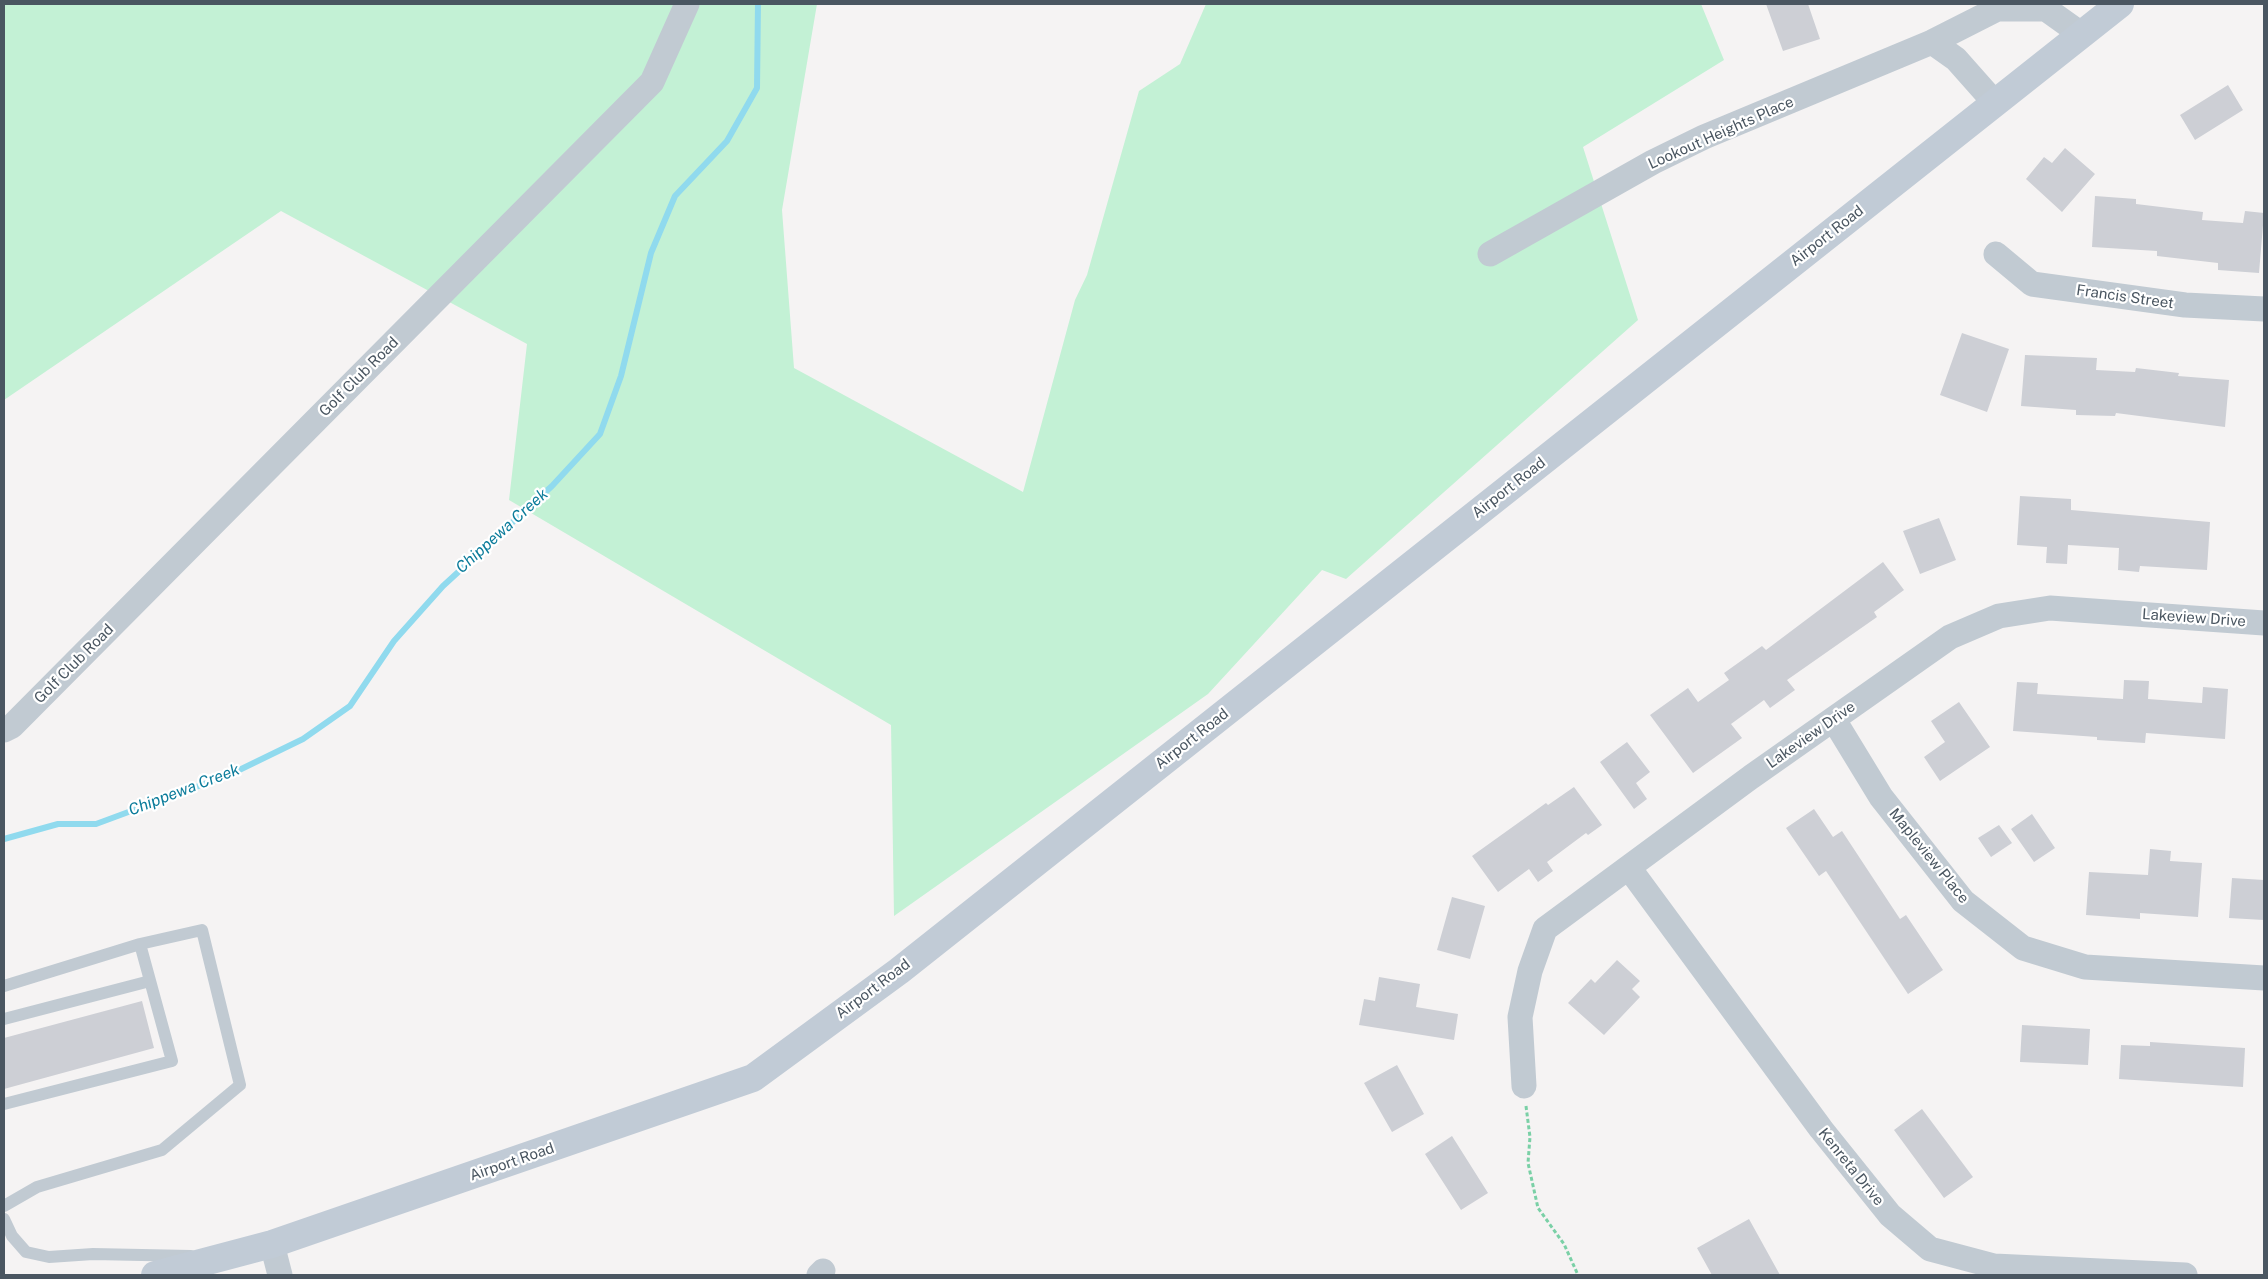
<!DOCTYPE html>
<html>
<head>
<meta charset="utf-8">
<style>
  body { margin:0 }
  #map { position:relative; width:2268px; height:1279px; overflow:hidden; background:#f5f3f3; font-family:"Public Sans",sans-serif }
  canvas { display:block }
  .frame { position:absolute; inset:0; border:5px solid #4a5661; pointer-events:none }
</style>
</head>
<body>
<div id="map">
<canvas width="2268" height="1279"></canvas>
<div class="frame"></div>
</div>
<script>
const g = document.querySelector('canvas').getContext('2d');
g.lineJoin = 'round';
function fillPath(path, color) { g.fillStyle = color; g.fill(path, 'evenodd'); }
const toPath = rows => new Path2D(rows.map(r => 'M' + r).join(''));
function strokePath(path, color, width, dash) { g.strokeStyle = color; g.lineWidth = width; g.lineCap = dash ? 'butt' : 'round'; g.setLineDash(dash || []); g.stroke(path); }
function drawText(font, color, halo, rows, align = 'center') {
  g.font = font + ' "Public Sans",sans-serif'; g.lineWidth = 4.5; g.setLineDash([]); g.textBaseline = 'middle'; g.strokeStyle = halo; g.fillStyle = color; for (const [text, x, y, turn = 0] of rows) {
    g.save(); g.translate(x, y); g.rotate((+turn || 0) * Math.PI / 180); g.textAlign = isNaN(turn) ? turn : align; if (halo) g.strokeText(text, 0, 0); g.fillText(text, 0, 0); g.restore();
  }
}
fillPath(toPath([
  [4,4,817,4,782,210,794,368,1023,492,1075,300,1087,275,1139,91,1180,64,1206,4,1701,4,1724,60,1583,147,1638,320,1346,579,1322,570,1208,694,894,916,891,725,509,500,527,344,281,211,4,400]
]), '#c3f1d5');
strokePath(toPath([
  [4,839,58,824,96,824,231,774,303,739,350,706,394,641,443,586,552,486,600,434,621,376,651,253,675,196,727,141,757,88,758,4]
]), '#90daee', 6);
fillPath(toPath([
  [1766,4,1808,4,1820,39,1783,51],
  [2228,85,2243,110,2195,140,2180,115],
  [2065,148,2095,174,2062,212,2026,179,2044,157,2052,163],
  [2095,196,2136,199,2136,204,2203,212,2202,220,2243,223,2245,211,2264,213,2259,273,2218,270,2218,263,2157,256,2157,251,2092,247],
  [1962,333,2009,349,1987,412,1940,395],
  [2025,355,2097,358,2096,370,2135,372,2136,368,2179,373,2178,376,2229,380,2225,427,2116,413,2115,416,2076,415,2076,410,2021,406],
  [2020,496,2071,499,2071,510,2210,522,2207,570,2140,566,2139,572,2118,570,2119,548,2068,545,2067,564,2046,563,2047,547,2017,545],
  [1939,518,1956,560,1920,574,1903,531],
  [1883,562,1904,590,1874,612,1877,617,1787,680,1795,690,1770,708,1764,700,1731,724,1742,738,1693,773,1650,715,1688,688,1698,702,1729,680,1724,673,1762,646,1766,650],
  [2124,680,2149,681,2148,699,2202,703,2203,687,2228,689,2225,739,2146,733,2145,743,2097,740,2097,737,2013,731,2017,682,2038,683,2037,694,2123,699],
  [1959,702,1990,747,1940,781,1924,757,1945,742,1931,721],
  [1627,742,1650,772,1636,783,1647,799,1634,809,1600,762],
  [1574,787,1602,825,1588,835,1586,833,1547,862,1553,871,1538,882,1529,869,1498,892,1472,856,1546,803,1548,805],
  [1814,809,1833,837,1842,831,1900,919,1906,915,1943,970,1908,994,1826,871,1819,876,1786,828],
  [2032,814,2055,848,2034,862,2011,829],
  [1999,825,2012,843,1991,857,1978,838],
  [2150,849,2171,851,2170,861,2202,863,2198,917,2140,913,2140,919,2086,915,2089,872,2148,875],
  [2232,878,2264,880,2264,920,2229,918],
  [1452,897,1485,906,1470,959,1437,950],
  [1617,960,1640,981,1632,989,1640,997,1604,1035,1568,1003,1591,979,1595,983],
  [1379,977,1420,984,1416,1007,1458,1014,1454,1040,1359,1025,1364,999,1375,1001],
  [142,1001,154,1048,4,1089,4,1038],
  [2022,1025,2090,1029,2088,1065,2020,1062],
  [2150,1042,2245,1048,2243,1087,2119,1079,2121,1045,2150,1046],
  [1397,1065,1424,1114,1392,1132,1364,1083],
  [1922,1109,1973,1177,1944,1198,1894,1130],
  [1452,1136,1488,1193,1461,1210,1425,1154],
  [1749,1219,1780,1275,1712,1275,1697,1248]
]), '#cdcfd5');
strokePath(toPath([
  [1526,1106,1530,1137,1528,1163,1538,1208,1564,1244,1578,1275]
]), '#7ad0a6', 3, [4, 2.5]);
strokePath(toPath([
  [4,986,140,944,172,1061,4,1104],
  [4,1019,150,981],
  [4,1206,37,1187,162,1150,240,1085,202,930,140,944],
  [4,1219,12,1236,26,1252,49,1257,93,1254,191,1256]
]), '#c1cad2', 12);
strokePath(toPath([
  [1932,42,1956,59,1995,103],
  [1490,254,1653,162,1704,137,1932,42,1997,9,2046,9,2081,34],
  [1996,254,2032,284,2185,305,2264,309],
  [1834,720,1881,797,1963,901,2023,948,2085,967,2264,978],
  [4,730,12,726,652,82,687,4],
  [1629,868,1821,1129,1890,1215,1930,1249,1994,1266,2185,1275],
  [1524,1086,1520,1017,1530,971,1545,929,1751,777,1950,637,1999,616,2050,608,2264,623],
  [272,1244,280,1275],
  [819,1275,823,1271]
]), '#c1cad2', 25);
strokePath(toPath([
  [155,1275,272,1244,753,1078,899,971,2120,4]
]), '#c1cbd6', 28);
drawText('15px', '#4a5661', '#fff', [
  ["Lookout Heights Place",1721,133,-24],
  ["Airport Road",1827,236,-38],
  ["Francis Street",2125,297,8],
  ["Golf Club Road",359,377,-45],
  ["Airport Road",1509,488,-38],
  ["Lakeview Drive",2194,618,4],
  ["Golf Club Road",74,664,-45],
  ["Lakeview Drive",1811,735,-35],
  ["Airport Road",1192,739,-38],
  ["Mapleview Place",1929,856,51],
  ["Airport Road",873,989,-37],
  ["Airport Road",512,1162,-19],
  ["Kenreta Drive",1851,1167,51]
]);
drawText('italic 16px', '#0c7c9b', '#fff', [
  ["Chippewa Creek",502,531,-42],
  ["Chippewa Creek",184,790,-21]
]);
</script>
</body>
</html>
